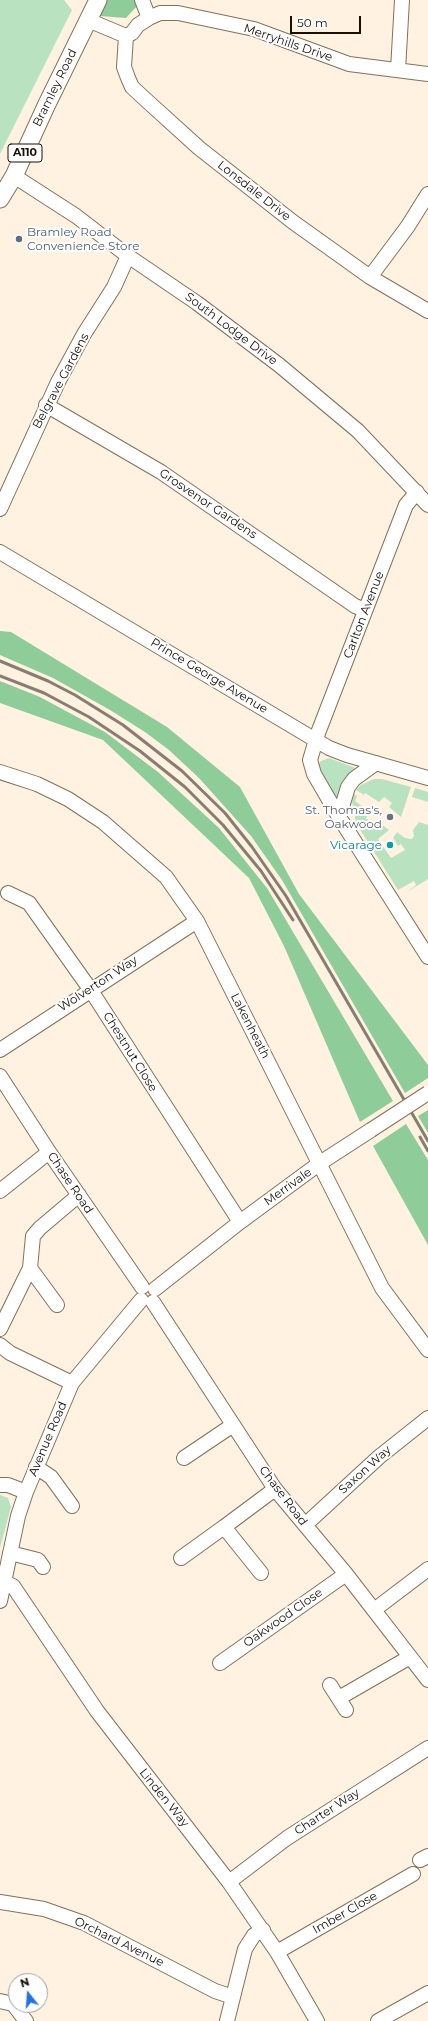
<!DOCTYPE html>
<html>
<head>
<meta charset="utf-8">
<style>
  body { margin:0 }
  #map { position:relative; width:428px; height:2021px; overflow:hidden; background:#fff2e1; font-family:Montserrat,sans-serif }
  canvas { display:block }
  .north { position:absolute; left:8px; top:1973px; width:40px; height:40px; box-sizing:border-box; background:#fff; border:1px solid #a29f9c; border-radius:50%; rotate:343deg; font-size:11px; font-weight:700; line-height:16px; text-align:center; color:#171007 }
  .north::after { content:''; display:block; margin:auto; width:14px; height:18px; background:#2174de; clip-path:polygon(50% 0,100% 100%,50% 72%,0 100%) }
  .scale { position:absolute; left:290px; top:16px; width:71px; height:18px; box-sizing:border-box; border:2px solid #171007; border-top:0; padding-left:5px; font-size:12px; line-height:14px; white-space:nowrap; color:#171007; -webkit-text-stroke:3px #fff; paint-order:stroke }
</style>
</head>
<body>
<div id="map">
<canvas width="428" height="2021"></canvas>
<div class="north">N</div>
<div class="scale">50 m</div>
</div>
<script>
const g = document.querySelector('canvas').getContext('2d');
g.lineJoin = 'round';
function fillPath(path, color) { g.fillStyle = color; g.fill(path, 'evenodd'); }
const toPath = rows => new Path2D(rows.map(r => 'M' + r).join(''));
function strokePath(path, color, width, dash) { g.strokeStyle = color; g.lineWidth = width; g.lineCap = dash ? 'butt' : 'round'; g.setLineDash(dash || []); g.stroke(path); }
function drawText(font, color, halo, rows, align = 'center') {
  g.font = font + ' Montserrat,sans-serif'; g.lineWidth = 4; g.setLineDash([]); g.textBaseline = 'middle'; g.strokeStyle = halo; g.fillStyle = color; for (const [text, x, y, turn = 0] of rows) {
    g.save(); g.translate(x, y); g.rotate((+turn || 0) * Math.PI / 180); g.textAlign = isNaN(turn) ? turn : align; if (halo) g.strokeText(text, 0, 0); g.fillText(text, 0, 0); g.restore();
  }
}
fillPath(toPath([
  [0,0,64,0,72,10,0,154],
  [329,758,358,769,337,801,316,767,321,761],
  [374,779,382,779,411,787,401,817,389,807,392,803,384,797,379,802,365,793,364,795,356,790,361,785],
  [415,788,428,792,428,802,412,797],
  [354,794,357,796,355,801,370,812,366,818,375,825,378,822,389,830,378,839,391,858,405,850,401,844,398,846,393,838,397,832,405,838,412,839,414,836,413,830,419,822,428,825,428,879,407,892,416,885,414,881,398,890,356,823,352,801],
  [0,1495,8,1498,11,1507,0,1548]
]), '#b9e3c0');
fillPath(toPath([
  [107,0,137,0,138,5,126,18,100,16],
  [0,631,11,632,167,727,240,787,299,894,428,1065,428,1078,405,1093,282,880,251,836,199,778,169,750,145,732,110,710,53,678,0,655],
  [0,681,40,697,105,732,158,772,219,828,267,888,393,1101,360,1122,284,946,249,878,103,740,0,703],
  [428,1110,428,1133,418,1116],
  [406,1124,428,1160,428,1245,373,1146]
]), '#8ecc99');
const minor = toPath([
  [142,0,149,18],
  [88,20,126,36,132,33,138,25,149,18,160,13,178,13,254,29,349,64,428,74],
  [126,36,124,67,128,78,132,87,146,100,199,148,293,222,370,277,428,311],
  [398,70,402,0],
  [14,176,76,216,128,256,197,303,279,365,358,431,428,505],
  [370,277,408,226,428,194],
  [46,405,161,472,355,606,365,610],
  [417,492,406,505,318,733,310,760,314,774,339,817,428,957],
  [0,509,58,382,84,334,114,287,128,256],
  [0,552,329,748,347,755,428,778],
  [0,772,37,784,68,799,103,822,166,877,197,921,382,1288,428,1350],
  [339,817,348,787,354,779,376,763],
  [8,893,29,903,90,989,240,1222],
  [0,1050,197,921],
  [0,1076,49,1152,142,1287],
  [0,1191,49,1152],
  [155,1289,240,1222,320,1163,371,1130],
  [153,1302,275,1489,346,1574,428,1680],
  [57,1305,30,1268,33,1236,40,1228,79,1195],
  [0,1329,30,1268],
  [0,1345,10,1353,72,1383],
  [184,1458,233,1425],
  [36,1467,51,1477,72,1506],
  [0,1485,8,1485,26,1492],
  [305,1525,379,1457,428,1418],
  [10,1553,38,1560,43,1567],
  [181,1558,224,1527],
  [261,1573,224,1527,275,1489],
  [4,1582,13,1586,97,1711,229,1882,277,1952,317,2021],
  [0,1601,18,1516,26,1492,72,1383,141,1300],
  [374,1610,428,1569],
  [220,1663,346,1574],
  [330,1685,346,1710],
  [339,1698,410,1657],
  [420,1860,428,1856],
  [229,1882,287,1838,428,1748],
  [0,1902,44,1909,84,1923,215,1991,233,1997],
  [277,1952,413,1874],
  [0,2001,13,2004,26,2021],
  [227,2021,245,1949,254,1935,263,1930],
  [378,2021,428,1993]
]);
const major = toPath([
  [0,199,14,176,46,106,98,0]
]);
strokePath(minor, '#837158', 16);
strokePath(major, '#837158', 19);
strokePath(minor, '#fff', 14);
strokePath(major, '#fff', 17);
strokePath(toPath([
  [0,661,48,681,75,695,123,725,182,771,225,813,252,847,286,896,428,1141],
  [0,676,44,693,89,717,140,751,185,787,223,825,261,871,293,920],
  [420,1137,428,1151]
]), '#877d70', 3);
const minorBridge = toPath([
  [371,1130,428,1093]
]);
strokePath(minorBridge, '#837158', 16, []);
strokePath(minorBridge, '#fff', 14);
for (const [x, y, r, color] of [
  [19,239,4,"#5c6f8a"],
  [390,817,4,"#6b7280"],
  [390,845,4,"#0f9aa8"]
]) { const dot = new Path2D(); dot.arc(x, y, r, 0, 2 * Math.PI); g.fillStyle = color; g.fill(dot); strokePath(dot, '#fff', 1.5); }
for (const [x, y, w] of [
  [25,153,34]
]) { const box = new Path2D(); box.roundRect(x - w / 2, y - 9, w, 18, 3); g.fillStyle = '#fff'; g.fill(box); strokePath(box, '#171007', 1); }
drawText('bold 11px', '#171007', null, [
  ["A110",25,153]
]);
drawText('12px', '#171007', '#fff', [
  ["Merryhills Drive",288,43,19],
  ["Bramley Road",55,88,-64],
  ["Lonsdale Drive",254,191,38],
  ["South Lodge Drive",231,329,37],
  ["Belgrave Gardens",61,381,-62],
  ["Grosvenor Gardens",208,504,34],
  ["Carlton Avenue",364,615,-69],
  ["Prince George Avenue",209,676,31],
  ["Wolverton Way",98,984,-33],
  ["Lakenheath",250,1026,63],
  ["Chestnut Close",130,1052,58],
  ["Chase Road",70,1183,56],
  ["Merrivale",288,1187,-36],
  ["Avenue Road",48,1439,-67],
  ["Saxon Way",365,1470,-42],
  ["Chase Road",283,1496,53],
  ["Oakwood Close",283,1618,-35],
  ["Linden Way",164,1798,51],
  ["Charter Way",327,1812,-33],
  ["Imber Close",345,1913,-30],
  ["Orchard Avenue",119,1942,26]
]);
drawText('12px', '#4e5e75', '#fff', [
  ["Bramley Road",27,232],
  ["Convenience Store",27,246]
], 'left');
drawText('12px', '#5b616d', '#fff', [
  ["St. Thomas's,",382,810],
  ["Oakwood",382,824]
], 'right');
drawText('12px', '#0d838f', '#fff', [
  ["Vicarage",382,845]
], 'right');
</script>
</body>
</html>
